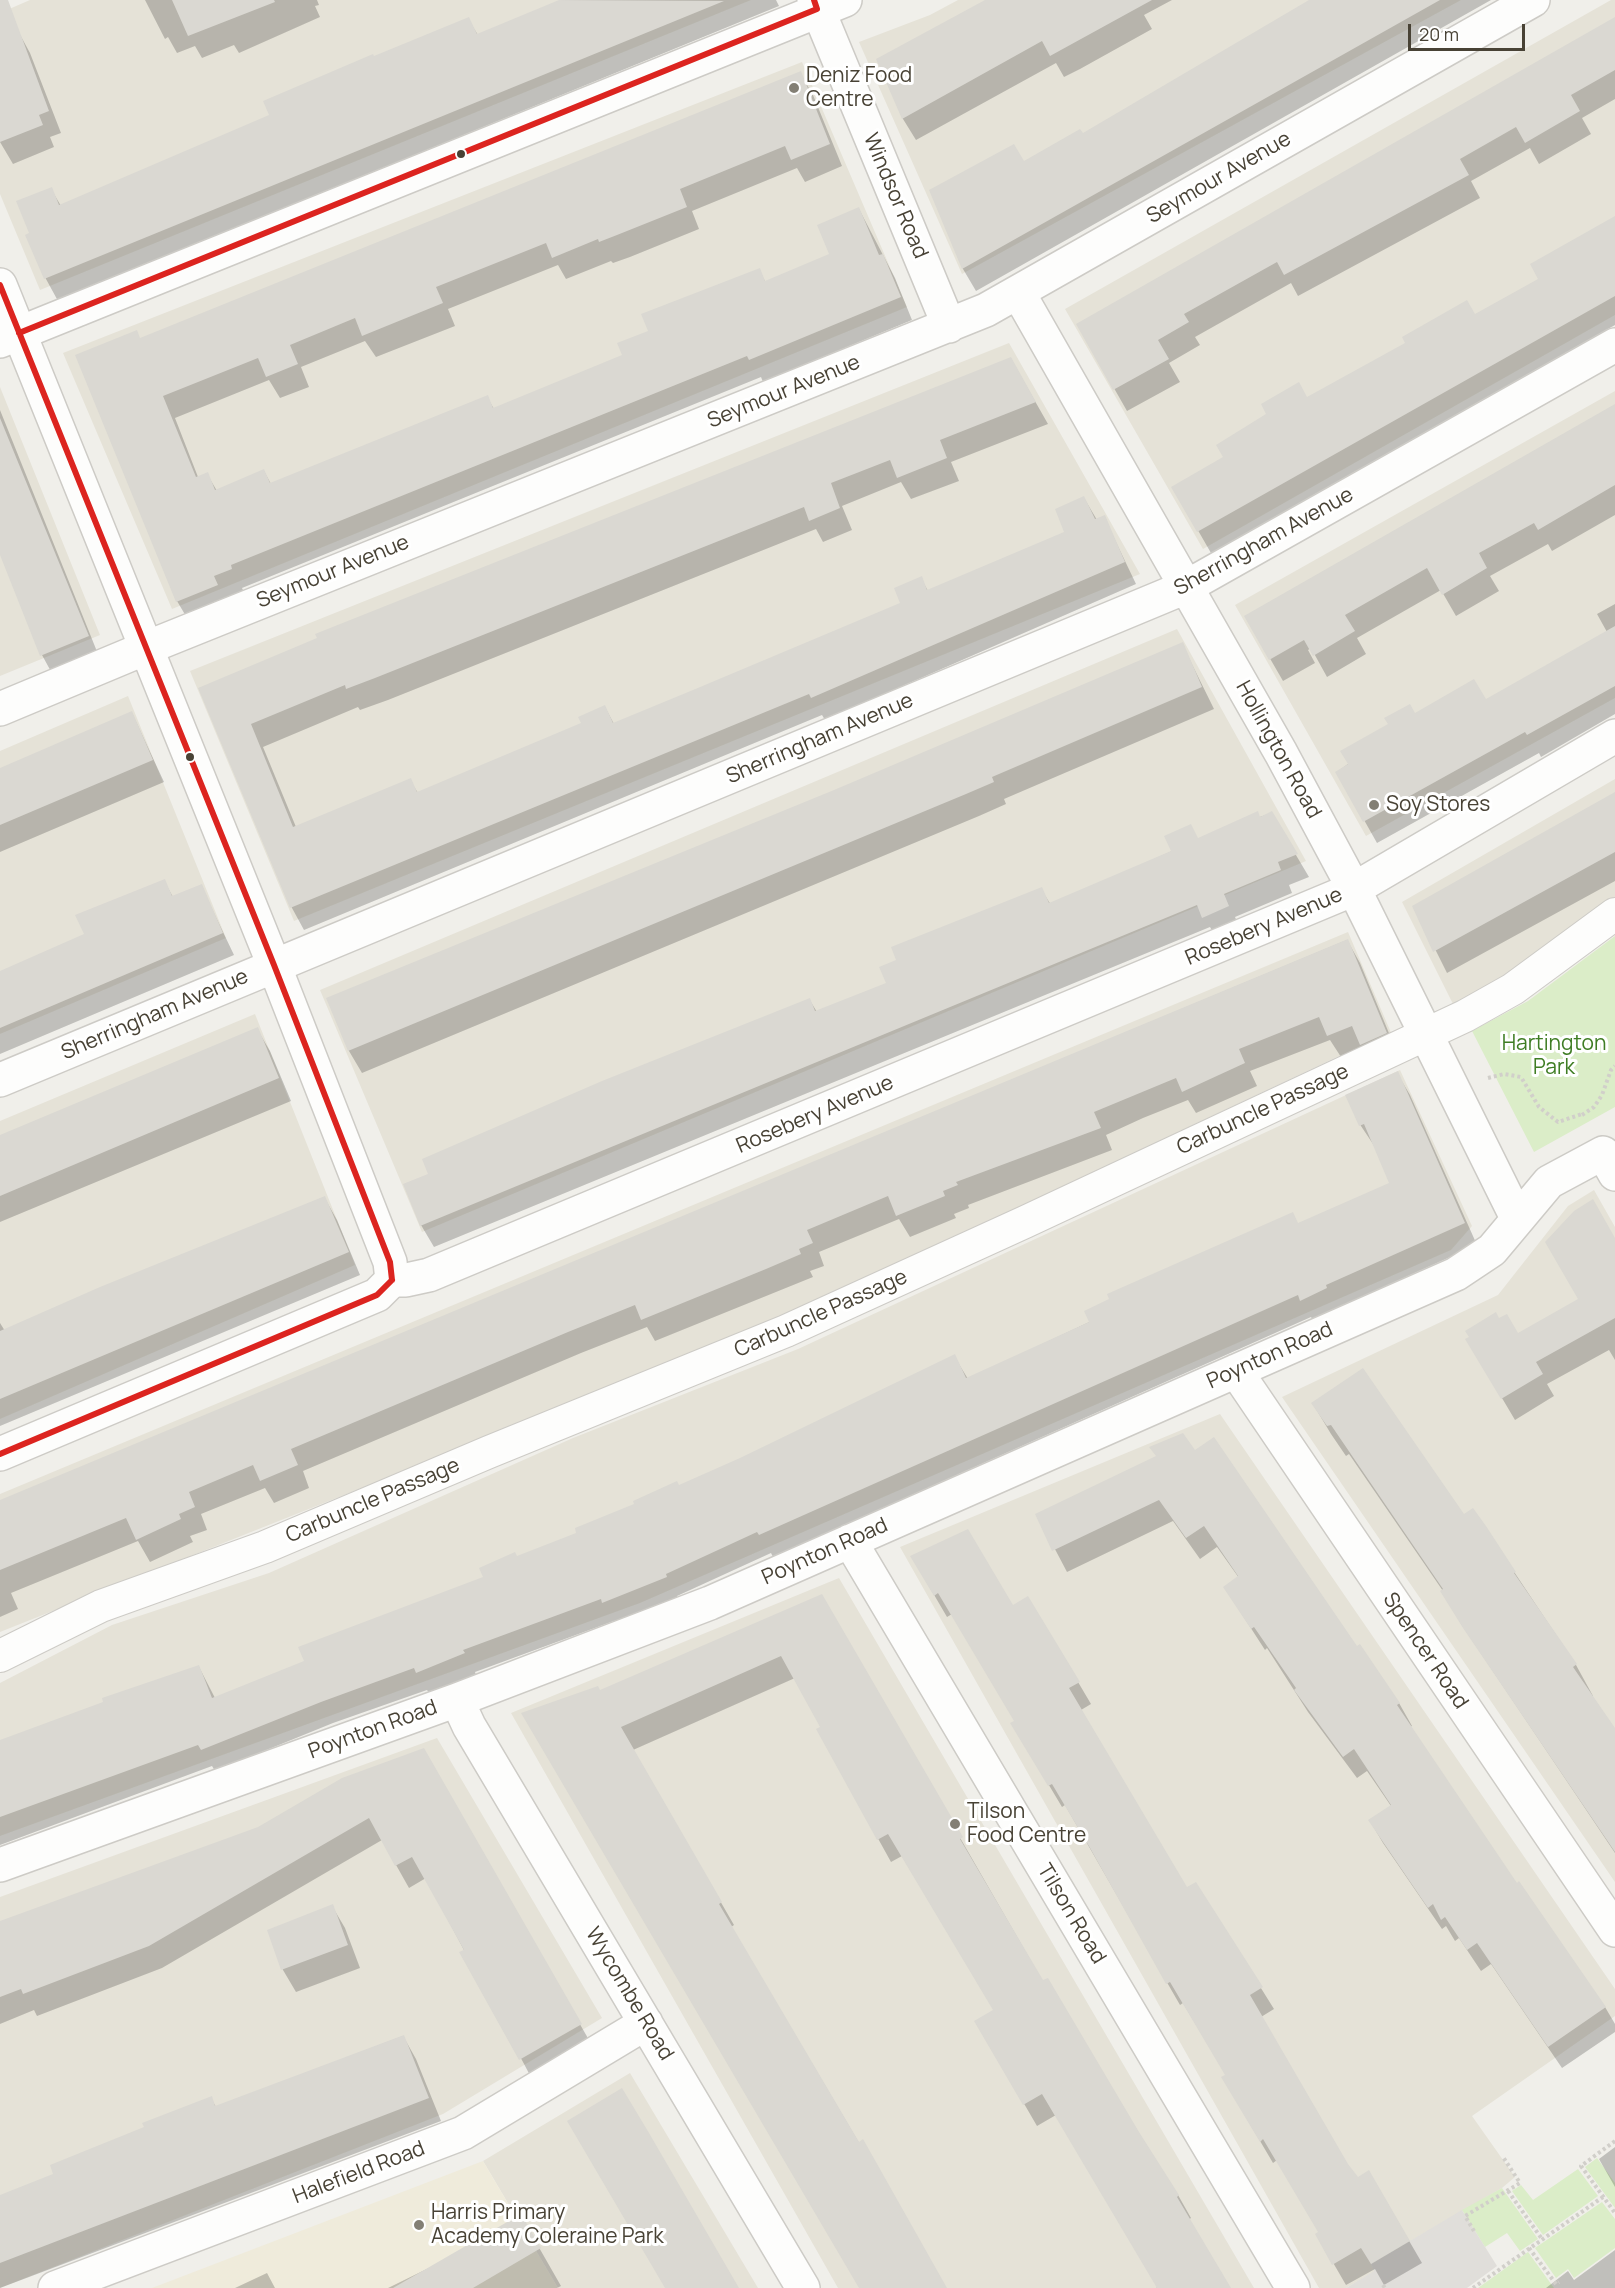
<!DOCTYPE html>
<html>
<head>
<meta charset="utf-8">
<style>
  body { margin:0 }
  #map { position:relative; width:1615px; height:2288px; overflow:hidden; background:#f0efea; font-family:Manrope,sans-serif }
  canvas { display:block }
  .scale { position:absolute; left:1408px; top:24px; width:117px; height:27px; box-sizing:border-box; border:3px solid #484235; border-top:0; padding-left:8px; font-size:18px; line-height:21px; white-space:nowrap; color:#484235; -webkit-text-stroke:4px #fff; paint-order:stroke }
</style>
</head>
<body>
<div id="map">
<canvas width="1615" height="2288"></canvas>
<div class="scale">20 m</div>
</div>
<script>
const g = document.querySelector('canvas').getContext('2d');
g.lineJoin = 'round';
function fillPath(path, color) { g.fillStyle = color; g.fill(path, 'evenodd'); }
const toPath = rows => new Path2D(rows.map(r => 'M' + r).join(''));
function strokePath(path, color, width, dash) { g.strokeStyle = color; g.lineWidth = width; g.lineCap = dash ? 'butt' : 'round'; g.setLineDash(dash || []); g.stroke(path); }
function drawText(font, color, halo, rows, align = 'center') {
  g.font = font + ' Manrope,sans-serif'; g.lineWidth = 6; g.setLineDash([]); g.textBaseline = 'middle'; g.strokeStyle = halo; g.fillStyle = color; for (const [text, x, y, turn = 0] of rows) {
    g.save(); g.translate(x, y); g.rotate((+turn || 0) * Math.PI / 180); g.textAlign = isNaN(turn) ? turn : align; if (halo) g.strokeText(text, 0, 0); g.fillText(text, 0, 0); g.restore();
  }
}
fillPath(toPath([
  [30,0,751,0,40,290,0,194,0,13],
  [958,0,1461,0,962,274,859,42,930,15],
  [1611,0,1615,0,1615,315,1203,549,1065,309],
  [802,62,907,307,172,609,63,353],
  [1009,343,1140,574,294,921,190,671],
  [0,387,100,635,0,676],
  [1615,391,1615,698,1366,836,1235,605],
  [1177,629,1306,861,422,1232,320,990],
  [128,696,226,938,0,1034,0,751],
  [1615,779,1615,898,1512,979,1456,1010,1402,902],
  [1348,932,1392,1035,1337,1057,771,1325,0,1632,0,1494],
  [255,1014,355,1265,0,1419,0,1121],
  [1400,1070,1472,1226,1451,1250,640,1603,0,1836,0,1683,112,1625,269,1573,573,1438,798,1349],
  [1594,1190,1615,1227,1615,1882,1282,1397,1498,1295,1568,1206],
  [1220,1414,1615,1989,1615,2016,1472,2116,1515,2177,1502,2188,1371,2264,1375,2271,1346,2288,1319,2288,900,1547],
  [839,1578,1254,2288,838,2288,511,1713],
  [437,1738,602,2018,443,2114,0,2288,0,1897],
  [630,2073,758,2288,558,2288,483,2161]
]), '#e5e2d7');
fillPath(toPath([
  [483,2161,558,2288,152,2288]
]), '#efebdb');
fillPath(toPath([
  [1615,936,1615,1107,1534,1152,1472,1031,1528,1001],
  [1597,2158,1615,2183,1615,2208,1585,2167],
  [1578,2169,1598,2196,1543,2235,1512,2191,1521,2185,1533,2200],
  [1502,2188,1538,2239,1520,2251,1507,2233,1485,2247,1462,2210],
  [1602,2202,1615,2219,1615,2248,1574,2278,1568,2269,1556,2278,1535,2248],
  [1528,2252,1554,2288,1478,2288]
]), '#dbedc8');
fillPath(toPath([
  [1462,2210,1497,2266,1467,2288,1346,2288,1374,2271,1371,2264]
]), '#e0deda');
fillPath(toPath([
  [145,0,317,0,319,5,315,6,320,17,239,53,234,45,202,58,195,46,177,53,168,37,165,39],
  [562,0,776,0,779,6,58,301,46,279,27,235,31,234,51,189,61,206,271,116,374,58,468,19,478,35],
  [988,0,1172,0,1144,15,1152,29,1080,69,1064,77,1056,63,916,140,903,119,878,60],
  [1312,0,1491,0,976,291,963,269,931,191,1023,163,1082,135],
  [1615,20,1615,99,1582,118,1591,134,1539,164,1530,148,1471,181,1480,198,1298,296,1291,283,1195,337,1200,345,1169,363,1180,382,1127,411,1078,325],
  [0,29,18,31,30,53,61,133,50,137,54,147,13,164,0,142],
  [800,73,813,95,842,166,805,182,797,168,692,211,699,229,630,257,613,263,611,261,566,279,558,265,448,309,455,326,376,357,365,341,301,367,309,387,280,398,269,380,175,418,198,477,207,474,217,491,264,471,271,484,487,397,494,409,624,356,650,331,759,270,766,283,831,254,859,209,895,278,912,320,763,382,761,377,242,588,244,592,190,623,177,601,141,340],
  [1615,217,1615,325,1211,553,1173,487,1225,458,1307,399,1475,316,1540,279],
  [1011,359,1048,424,951,462,959,481,911,499,901,482,842,506,852,530,823,542,816,529,388,700,360,710,358,707,263,747,296,827,410,780,418,793,583,724,605,707,614,724,902,604,921,578,928,591,1066,532,1084,498,1097,520,1104,517,1136,584,825,720,822,715,304,930,292,908,200,688],
  [1615,406,1615,515,1552,551,1548,544,1490,576,1499,591,1456,616,1441,590,1357,638,1366,654,1327,677,1311,648,1308,650,1315,663,1283,681,1246,617],
  [0,410,100,659,54,677,42,655,0,551],
  [1615,604,1615,714,1541,757,1539,753,1377,843,1337,772,1415,715,1485,701,1607,632,1597,614],
  [1182,644,1214,709,1004,799,1006,804,979,816,362,1073,349,1051,328,999,835,791],
  [132,713,164,782,0,852,0,769],
  [1615,793,1615,881,1447,973,1414,907],
  [1271,813,1309,877,1289,885,1292,893,1235,917,1240,928,1217,939,1210,927,434,1247,421,1225,809,999,817,1012,888,984,1041,889,1051,905,1199,839],
  [164,881,173,897,201,886,234,955,0,1054,0,972,86,935],
  [1347,940,1360,963,1398,1055,1341,1057,1330,1040,1250,1071,1257,1086,1196,1113,1188,1100,1143,1118,1106,1135,1112,1150,968,1205,969,1208,954,1214,956,1218,910,1237,899,1219,819,1252,824,1266,810,1271,813,1277,655,1341,647,1327,581,1353,303,1471,309,1488,274,1503,265,1488,201,1514,207,1530,190,1536,193,1542,150,1562,138,1541,11,1593,18,1609,0,1617,0,1502],
  [257,1029,270,1051,291,1101,0,1222,0,1136],
  [1397,1073,1410,1095,1477,1245,1337,1308,1339,1311,1314,1322,1311,1317,773,1557,771,1553,677,1596,678,1599,616,1625,614,1621,475,1672,476,1675,430,1694,427,1690,333,1723,215,1771,212,1766,0,1845,0,1742,199,1667,215,1698,306,1662,485,1578,517,1558,578,1534,740,1459,954,1356,968,1379,1298,1224,1391,1183,1375,1147,1361,1126,1347,1095],
  [324,1197,337,1220,360,1275,0,1426,0,1323,5,1331],
  [1615,1240,1615,1360,1609,1350,1547,1384,1554,1396,1515,1420,1467,1339,1499,1320,1517,1335,1580,1300],
  [1313,1404,1464,1516,1473,1510,1576,1665,1593,1696,1592,1697,1615,1731,1615,1853,1460,1622,1443,1591,1349,1454,1346,1456,1331,1434],
  [1194,1453,1399,1703,1412,1726,1410,1727,1516,1885,1605,2007,1615,2024,1615,2032,1562,2068,1491,1964,1481,1971,1459,1938,1455,1941,1446,1926,1442,1929,1383,1843,1370,1821,1391,1806,1367,1771,1357,1778,1308,1712,1267,1648,1265,1650,1225,1588,1239,1578,1217,1547,1200,1559,1173,1521,1067,1572,1037,1515],
  [912,1557,1013,1607,1078,1682,1091,1704,1081,1710,1187,1889,1196,1884,1274,2009,1261,2017,1347,2165,1357,2179,1369,2172,1422,2263,1384,2285,1375,2269,1346,2285,1317,2235,1320,2233,1277,2160,1273,2163,1223,2078,1227,2076,1183,2003,1180,2005,1065,1805,1062,1807,1025,1745,1016,1722,952,1614,947,1617],
  [821,1596,1043,1982,1178,2195,1191,2218,1188,2220,1229,2288,1156,2288,1158,2287,1056,2115,1037,2126,976,2021,995,2011,902,1856,891,1862,818,1730,822,1727,795,1678,633,1750,734,1925,731,1927,945,2288,861,2288,600,1692],
  [423,1750,593,2047,533,2081,426,1878,409,1888,382,1840,162,1968,37,2016,34,2010,0,2024,0,1922,259,1828],
  [332,1906,345,1928,360,1968,296,1992,283,1970,269,1931],
  [403,2036,416,2059,441,2121,0,2288,0,2196,55,2175,211,2098,216,2107],
  [1615,2147,1615,2187,1599,2159],
  [521,2216,561,2286,557,2288,388,2288,437,2264],
  [1615,2250,1615,2288,1546,2288,1568,2271,1574,2280],
  [267,2273,275,2288,235,2288]
]), '#0003');
fillPath(toPath([
  [0,0,8,0,49,111,39,115,43,125,0,142],
  [172,0,274,0,275,2,188,36],
  [559,0,724,1,44,279,25,235,29,233,16,201,52,187,59,205,269,115,263,101,373,54,374,56,469,17,477,34],
  [985,0,1152,0,1050,56,1042,41,902,119,876,59],
  [1309,0,1440,0,962,269,929,190,1014,144,1024,161,1080,129,1083,133],
  [1615,17,1615,70,1571,95,1580,111,1525,143,1516,127,1460,159,1469,175,1284,275,1277,262,1184,314,1189,322,1158,340,1169,359,1113,390,1076,324],
  [801,71,830,144,791,160,785,146,680,189,687,207,617,235,599,242,598,239,552,258,546,243,436,287,443,303,362,336,355,318,290,345,298,364,266,377,258,358,163,396,196,477,208,472,215,490,264,469,270,483,488,395,493,408,622,355,617,343,648,331,641,314,760,268,765,281,829,254,817,225,859,207,879,255,883,254,901,297,749,360,747,356,231,565,232,569,214,576,218,585,176,602,75,355,137,330,140,338],
  [1615,216,1615,296,1197,532,1171,487,1223,457,1216,445,1266,414,1261,404,1299,382,1307,397,1405,343,1402,337,1467,300,1475,314,1538,279,1530,264],
  [1011,357,1036,402,940,440,947,458,897,478,890,460,831,483,840,508,809,521,804,507,375,678,346,689,345,685,251,724,293,827,411,778,417,792,581,723,578,717,605,705,613,723,693,690,900,603,894,588,922,576,927,590,1064,532,1055,509,1084,496,1095,519,1105,515,1125,562,811,698,809,694,290,908,198,688,317,638,315,634],
  [1615,404,1615,485,1538,530,1534,523,1479,553,1487,568,1442,595,1427,568,1345,615,1355,631,1313,656,1304,640,1269,660,1244,616],
  [0,418,89,636,40,656,0,555],
  [1615,626,1615,686,1527,735,1525,732,1363,822,1335,772,1348,764,1340,751,1388,724,1384,718,1410,704,1415,713,1474,679,1486,699],
  [1183,642,1202,687,992,777,994,782,966,794,348,1051,326,998,834,790],
  [132,711,153,760,0,825,0,768],
  [1615,792,1615,852,1433,952,1412,906],
  [1258,811,1260,817,1272,811,1298,854,1278,862,1281,870,1224,894,1229,906,1202,918,1197,905,420,1226,403,1184,428,1174,422,1159,602,1081,810,998,815,1011,886,983,879,967,896,960,891,947,1042,887,1049,903,1171,851,1164,836,1191,824,1198,838],
  [165,879,172,896,202,884,223,933,0,1028,0,971,84,934,75,915],
  [1348,939,1387,1033,1360,1045,1352,1026,1327,1036,1319,1017,1239,1049,1245,1063,1182,1092,1176,1078,1094,1112,1101,1128,956,1182,958,1185,943,1191,945,1196,896,1216,888,1196,807,1230,813,1243,799,1249,801,1254,766,1269,641,1320,635,1305,568,1332,291,1449,298,1465,260,1481,253,1465,189,1492,195,1507,179,1514,181,1519,136,1540,126,1518,0,1570,0,1500],
  [258,1027,279,1078,0,1196,0,1135],
  [1398,1071,1465,1223,1326,1285,1327,1288,1300,1301,1298,1295,759,1535,757,1532,666,1574,667,1577,602,1603,601,1599,463,1650,465,1653,416,1673,414,1668,321,1702,201,1750,198,1745,0,1817,0,1740,103,1702,102,1698,199,1665,212,1698,304,1661,298,1647,483,1577,479,1568,515,1552,517,1556,576,1533,575,1528,634,1504,633,1501,677,1481,679,1485,740,1458,955,1354,966,1378,1089,1322,1084,1311,1109,1299,1107,1294,1293,1212,1298,1223,1389,1183,1364,1124,1359,1126,1345,1095],
  [325,1196,349,1252,0,1399,0,1331,100,1287],
  [1593,1199,1615,1238,1615,1318,1536,1362,1543,1374,1501,1399,1465,1339,1469,1337,1465,1331,1496,1312,1499,1318,1507,1314,1518,1333,1578,1299,1545,1242,1574,1211],
  [1363,1368,1464,1514,1473,1508,1486,1526,1516,1572,1514,1573,1577,1664,1573,1667,1615,1728,1615,1852,1463,1628,1440,1591,1443,1589,1331,1425,1327,1426,1311,1403],
  [1183,1433,1195,1450,1214,1437,1357,1646,1360,1644,1400,1703,1397,1705,1517,1883,1519,1881,1606,2007,1548,2047,1477,1943,1467,1950,1445,1917,1441,1920,1433,1904,1428,1908,1368,1820,1391,1805,1354,1749,1343,1757,1294,1690,1296,1688,1254,1627,1251,1629,1223,1587,1238,1576,1204,1526,1186,1538,1159,1500,1052,1551,1035,1514,1156,1456,1149,1447],
  [968,1529,1013,1605,1028,1596,1080,1682,1069,1688,1187,1887,1196,1882,1263,1987,1250,1995,1348,2164,1358,2177,1369,2170,1410,2241,1371,2264,1361,2248,1332,2265,1315,2234,1318,2232,1263,2139,1260,2142,1221,2077,1225,2075,1170,1982,1166,1984,1090,1848,1052,1784,1048,1786,1010,1723,1014,1721,938,1593,934,1596,910,1556],
  [822,1594,963,1837,960,1839,1000,1907,1043,1980,1048,1978,1139,2132,1179,2195,1177,2197,1231,2288,1157,2288,1042,2094,1023,2105,974,2021,993,2010,888,1834,877,1840,816,1729,820,1727,781,1656,621,1727,722,1902,719,1904,859,2142,863,2139,947,2288,859,2288,521,1713,598,1686,600,1690],
  [424,1748,582,2024,519,2060,459,1952,464,1950,412,1857,395,1866,369,1818,149,1946,23,1994,21,1989,0,1997,0,1921,258,1827,342,1778],
  [333,1904,348,1945,281,1970,267,1930],
  [404,2035,429,2098,0,2263,0,2195,53,2174,50,2165,144,2127,142,2123,212,2096,215,2106],
  [622,2088,649,2133,739,2288,665,2288,567,2121],
  [521,2214,541,2248,473,2288,393,2288]
]), '#dad8d2');
const pedestrian = toPath([
  [0,1656,101,1606,265,1547,489,1452,786,1331,1025,1222,1465,1016,1513,989,1615,914]
]);
const minor = toPath([
  [814,0,949,326],
  [1018,292,1281,753,1354,889,1517,1218],
  [0,341,845,0],
  [0,709,146,648,986,310,1533,0],
  [0,1080,1186,587,1615,345],
  [392,1280,406,1280,429,1275,1354,889,1615,736],
  [1236,1371,1615,1930],
  [850,1541,1293,2288],
  [457,1700,469,1726,803,2288],
  [0,1865,457,1700,710,1603,1456,1274,1492,1250,1549,1182,1603,1153,1615,1174],
  [55,2288,463,2133,646,2023]
]);
const tertiary = toPath([
  [0,285,274,965,390,1262,392,1280,377,1295,0,1454]
]);
strokePath(pedestrian, '#cdcbc6', 34);
strokePath(minor, '#cdcbc6', 36);
strokePath(tertiary, '#cdcbc6', 36);
strokePath(toPath([
  [1488,1078,1504,1074,1521,1077,1539,1107,1558,1122,1582,1114],
  [1582,1115,1594,1107,1602,1095,1611,1070,1615,1066],
  [1615,2141,1581,2166,1615,2213],
  [1508,2191,1542,2239],
  [1474,2231,1465,2216,1520,2183,1503,2157],
  [1529,2248,1556,2284,1559,2282],
  [1383,2285,1385,2288],
  [1473,2288,1603,2197]
]), '#d1cfca', 4, [3, 3]);
strokePath(pedestrian, '#fdfdfc', 32);
strokePath(minor, '#fdfdfc', 33);
strokePath(tertiary, '#fdfdfc', 33);
strokePath(toPath([
  [0,285,274,965,390,1262,392,1280],
  [19,333,817,9,814,0],
  [0,1454,377,1295,392,1280]
]), '#dc241f', 6);
for (const [x, y, r, color] of [
  [794,88,6,"#837f74"],
  [461,154,5,"#484235"],
  [190,757,5,"#484235"],
  [1374,805,6,"#837f74"],
  [955,1824,6,"#837f74"],
  [419,2225,6,"#837f74"]
]) { const dot = new Path2D(); dot.arc(x, y, r, 0, 2 * Math.PI); g.fillStyle = color; g.fill(dot); strokePath(dot, '#fff', 2); }
drawText('21px', '#484235', '#fff', [
  ["Deniz Food",806,76],
  ["Centre",806,100],
  ["Soy Stores",1386,805],
  ["Tilson",967,1812],
  ["Food Centre",967,1836],
  ["Harris Primary",431,2213],
  ["Academy Coleraine Park",431,2237]
], 'left');
drawText('21px', '#484235', '#fff', [
  ["Seymour Avenue",1219,178,-30],
  ["Windsor Road",895,196,67],
  ["Seymour Avenue",784,392,-22],
  ["Sherringham Avenue",1264,542,-29],
  ["Seymour Avenue",333,572,-22],
  ["Sherringham Avenue",820,739,-23],
  ["Hollington Road",1278,750,61],
  ["Rosebery Avenue",1264,927,-23],
  ["Sherringham Avenue",155,1015,-23],
  ["Carbuncle Passage",1263,1110,-25],
  ["Rosebery Avenue",815,1115,-23],
  ["Carbuncle Passage",821,1314,-24],
  ["Poynton Road",1270,1356,-24],
  ["Carbuncle Passage",373,1501,-23],
  ["Poynton Road",825,1552,-24],
  ["Spencer Road",1425,1651,56],
  ["Poynton Road",373,1730,-20],
  ["Tilson Road",1071,1914,59],
  ["Wycombe Road",629,1994,59],
  ["Halefield Road",359,2173,-21]
]);
drawText('21px', '#3f7d24', '#fff', [
  ["Hartington",1554,1044],
  ["Park",1554,1068]
]);
</script>
</body>
</html>
